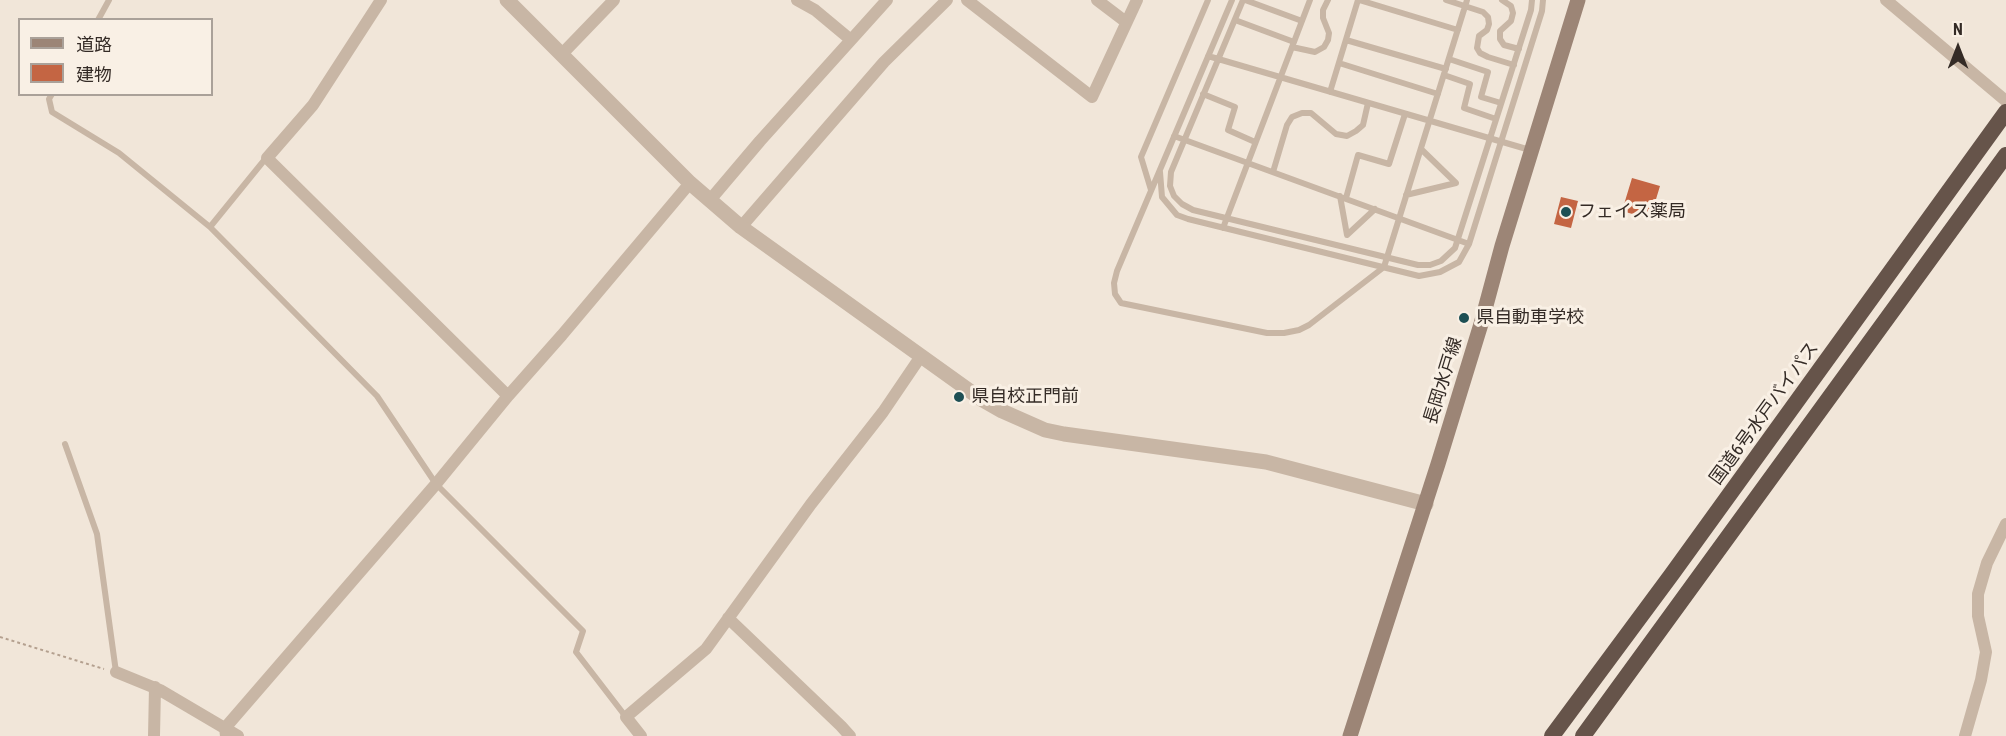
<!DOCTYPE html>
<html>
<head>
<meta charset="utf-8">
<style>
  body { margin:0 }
  #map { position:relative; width:2006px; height:736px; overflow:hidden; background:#f1e6d9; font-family:"Roboto Condensed","Noto Sans JP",sans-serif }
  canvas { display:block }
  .legend { position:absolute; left:18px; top:18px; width:195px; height:78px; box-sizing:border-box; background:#f9f0e5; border:2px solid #aaa199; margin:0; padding:8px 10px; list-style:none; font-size:18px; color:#342b26 }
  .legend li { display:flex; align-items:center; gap:12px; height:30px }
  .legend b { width:30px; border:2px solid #aaa199 }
  .north { position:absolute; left:1928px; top:18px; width:60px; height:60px; -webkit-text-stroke:4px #f9f0e5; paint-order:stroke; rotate:0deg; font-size:16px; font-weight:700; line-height:24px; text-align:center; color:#342b26 }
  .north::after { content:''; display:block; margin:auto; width:21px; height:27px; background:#342b26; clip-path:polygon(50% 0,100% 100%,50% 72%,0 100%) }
</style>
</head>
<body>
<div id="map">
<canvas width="2006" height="736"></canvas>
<ul class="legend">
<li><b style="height:8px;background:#9c8576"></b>道路</li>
<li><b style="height:16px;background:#c46543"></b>建物</li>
</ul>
<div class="north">N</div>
</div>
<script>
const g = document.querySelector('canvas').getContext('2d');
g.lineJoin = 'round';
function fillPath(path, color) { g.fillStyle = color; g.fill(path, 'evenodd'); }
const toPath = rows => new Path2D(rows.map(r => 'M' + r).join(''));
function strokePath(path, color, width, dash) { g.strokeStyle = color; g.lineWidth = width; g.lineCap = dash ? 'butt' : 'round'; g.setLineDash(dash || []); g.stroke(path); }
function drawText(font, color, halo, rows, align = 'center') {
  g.font = font + ' "Roboto Condensed","Noto Sans JP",sans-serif'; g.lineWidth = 6; g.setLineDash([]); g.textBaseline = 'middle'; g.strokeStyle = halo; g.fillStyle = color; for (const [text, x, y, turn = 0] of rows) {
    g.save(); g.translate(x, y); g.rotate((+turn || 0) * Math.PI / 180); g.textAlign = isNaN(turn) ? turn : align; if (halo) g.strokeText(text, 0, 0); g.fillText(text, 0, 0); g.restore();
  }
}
fillPath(toPath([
  [1632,178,1660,186,1650,219,1622,211],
  [1561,197,1578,201,1571,228,1554,224]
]), '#c46543');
strokePath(toPath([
  [0,637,104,669]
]), '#b4a08f', 2, [3, 3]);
strokePath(toPath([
  [1232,0,1117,271,1114,283,1115,294,1121,303,1267,333,1284,333,1299,330,1309,325,1384,267,1467,0],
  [1243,0,1171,172,1170,186,1174,196,1182,204,1193,210,1418,265,1430,265,1441,261,1455,248,1531,10,1532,0],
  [1245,0,1302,21],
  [1359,0,1458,30],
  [1446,0,1483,12,1488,17,1489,24,1487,30,1479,36,1477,48,1480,53,1488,57,1514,65],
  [1502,0,1511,6,1513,13,1511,21,1500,31,1500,39,1504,45,1519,49],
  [98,20,109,0],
  [1235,20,1294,42],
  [1346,40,1446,69],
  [1292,47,1315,52,1324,47,1328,40,1329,33,1323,18,1323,10,1328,0],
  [1208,56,1530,150],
  [1449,59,1488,72,1481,97,1501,103],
  [1339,63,1438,94],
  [1444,75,1470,84,1464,108,1496,119],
  [1330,92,1358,0],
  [52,94,49,99,52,112,119,153,210,227,266,158],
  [1203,94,1235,107,1228,130,1255,142],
  [1174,136,1469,244],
  [1160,172,1162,197,1177,215,1188,219,1419,276,1440,272,1459,262,1469,244,1542,11,1543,0],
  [1273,172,1287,125,1292,117,1302,113,1311,113,1336,134,1347,136,1356,131,1363,125,1368,103],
  [1151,190,1141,157,1208,0],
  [1406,195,1456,183,1421,149],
  [1340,196,1347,235,1375,209],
  [1346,198,1358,155,1389,164,1405,114],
  [210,227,377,396,436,484,583,631,576,652,626,717],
  [1223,228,1310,0],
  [65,444,97,534,116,672]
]), '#c8b6a5', 6);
strokePath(toPath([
  [381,0,313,105,267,158,508,396],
  [797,0,815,10,851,40],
  [967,0,1092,97,1137,0],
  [1097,0,1126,22],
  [1886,0,2006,101],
  [562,54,614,0],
  [710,200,760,141,887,0],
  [741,227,884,62,947,0],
  [728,618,841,726,850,736],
  [116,672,160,690,238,736],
  [154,736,155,687],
  [226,736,225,728,436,484,508,396,562,335,690,183],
  [641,736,626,717,706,649,811,504,883,412,921,356],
  [1965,736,1981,680,1986,652,1978,616,1978,594,1987,563,2006,524]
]), '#c8b6a5', 12);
strokePath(toPath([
  [507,0,690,183,741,227,981,399,1002,411,1045,430,1064,434,1266,462,1426,504]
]), '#c8b6a5', 15);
strokePath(toPath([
  [1350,736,1438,464,1481,324,1502,246,1578,0]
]), '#9c8576', 15);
strokePath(toPath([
  [1552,736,1672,574,2006,112],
  [1583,736,2006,155]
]), '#66544a', 16);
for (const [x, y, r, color] of [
  [1566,212,6,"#1d4f54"],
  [1464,318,6,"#1d4f54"],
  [959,397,6,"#1d4f54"]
]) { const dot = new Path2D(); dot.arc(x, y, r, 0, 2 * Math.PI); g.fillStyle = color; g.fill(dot); strokePath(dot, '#f9f0e5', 2); }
drawText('18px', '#342b26', '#f9f0e5', [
  ["フェイス薬局",1578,212],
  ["県自動車学校",1476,318],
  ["県自校正門前",971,397]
], 'left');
drawText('18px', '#342b26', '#f9f0e5', [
  ["長岡水戸線",1444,381,-73],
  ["国道6号水戸バイパス",1765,414,-54]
]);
</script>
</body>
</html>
